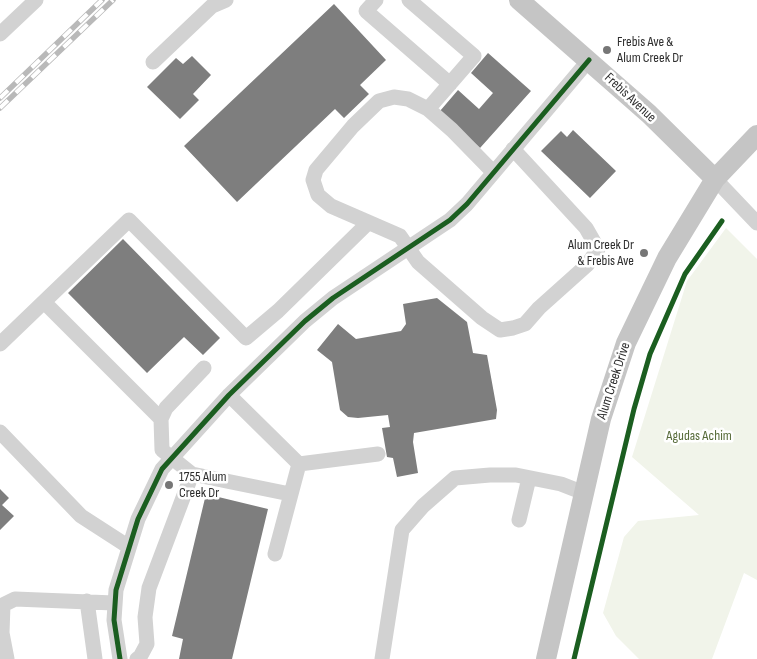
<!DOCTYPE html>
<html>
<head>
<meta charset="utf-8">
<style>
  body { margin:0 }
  canvas { display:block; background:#fff }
</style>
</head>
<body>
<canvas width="757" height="659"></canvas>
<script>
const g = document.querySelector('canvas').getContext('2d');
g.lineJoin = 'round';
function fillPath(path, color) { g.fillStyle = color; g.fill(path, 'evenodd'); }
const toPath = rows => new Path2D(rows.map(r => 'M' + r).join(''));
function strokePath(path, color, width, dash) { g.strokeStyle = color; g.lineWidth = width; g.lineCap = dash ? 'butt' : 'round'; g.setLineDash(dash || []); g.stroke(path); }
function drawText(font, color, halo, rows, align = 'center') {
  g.font = font + ' "Sofia Sans Condensed",sans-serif'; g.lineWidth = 5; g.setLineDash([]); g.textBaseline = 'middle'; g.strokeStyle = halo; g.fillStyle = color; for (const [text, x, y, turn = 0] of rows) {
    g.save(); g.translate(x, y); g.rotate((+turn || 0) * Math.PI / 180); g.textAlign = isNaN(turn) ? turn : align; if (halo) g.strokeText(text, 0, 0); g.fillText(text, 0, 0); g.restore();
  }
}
fillPath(toPath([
  [726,228,757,259,757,580,744,573,712,659,639,659,616,636,603,613,624,537,638,521,699,515,632,457,687,281]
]), '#f1f4ea');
fillPath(toPath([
  [334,4,386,60,360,85,369,94,344,118,335,109,237,202,184,146],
  [488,53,531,91,480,148,440,111,458,90,479,109,493,93,471,73],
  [192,56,211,75,193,94,199,100,180,119,147,87,176,58,183,64],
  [573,130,616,171,590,198,541,151,561,131,567,137],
  [123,239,220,338,203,355,184,337,147,373,68,293],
  [437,298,467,322,473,353,487,355,497,410,496,419,414,433,413,442,418,473,397,477,393,458,387,457,382,428,390,427,388,415,358,418,348,417,340,410,332,362,317,350,338,324,356,339,401,331,406,324,403,304],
  [0,489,9,498,2,505,14,516,0,530],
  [206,494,268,509,232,659,179,659,183,639,172,636]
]), '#7e7e7e');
strokePath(toPath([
  [376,0,366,11,450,84],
  [409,0,474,56,428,109],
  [0,34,36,0],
  [153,62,212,6,226,0],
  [493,172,452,130,428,109,408,99,394,97,379,101,353,126,316,170,313,180,318,195,331,206,400,236,418,262,482,318,500,330,513,328,525,324,539,308,587,265,598,249,586,228,513,149],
  [715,179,757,223],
  [44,302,161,419],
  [0,344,129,220,246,338,278,311,368,223],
  [229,395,299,464,378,454],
  [0,432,81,516,129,547],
  [192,474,290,494],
  [519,520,529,478],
  [275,554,299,464],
  [87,601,95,659],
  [7,659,2,633,3,605,15,599,114,603],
  [120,659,114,620,116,590,138,519,162,469,229,395,305,321,333,298,450,220,467,204,589,60],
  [137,659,140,657,147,644,145,617,149,588,192,474,162,450,161,419,166,408,204,368],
  [382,659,402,530,423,506,455,478,490,475,516,475,561,484,584,493]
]), '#d2d2d2', 15);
strokePath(toPath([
  [519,0,649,114,715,179],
  [546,659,601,419,626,343,667,258,715,179,757,135]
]), '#c5c5c5', 20);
const rail = toPath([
  [0,98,102,0],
  [0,108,113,0]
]);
strokePath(rail, '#b9b9b9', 5.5);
strokePath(rail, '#fff', 4, [11]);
strokePath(toPath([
  [120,659,114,620,116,590,138,519,162,469,229,395,305,321,333,298,450,220,467,204,589,60],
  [574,659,634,409,650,354,685,274,722,221]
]), '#1b5e20', 5);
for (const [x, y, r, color] of [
  [607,50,5,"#767676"],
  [644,253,5,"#767676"],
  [169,485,5,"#767676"]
]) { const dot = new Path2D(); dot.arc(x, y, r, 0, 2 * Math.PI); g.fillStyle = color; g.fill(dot); strokePath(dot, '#fff', 2); }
drawText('14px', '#2d2d2d', '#fff', [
  ["Frebis Ave &",617,42],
  ["Alum Creek Dr",617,58],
  ["Alum Creek Dr",634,245,"right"],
  ["& Frebis Ave",634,261,"right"],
  ["1755 Alum",179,477],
  ["Creek Dr",179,493]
], 'left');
drawText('14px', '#2d2d2d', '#fff', [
  ["Frebis Avenue",630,98,43],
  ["Alum Creek Drive",614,381,-72]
]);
drawText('14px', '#566a38', '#fff', [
  ["Agudas Achim",699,436]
]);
</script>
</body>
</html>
